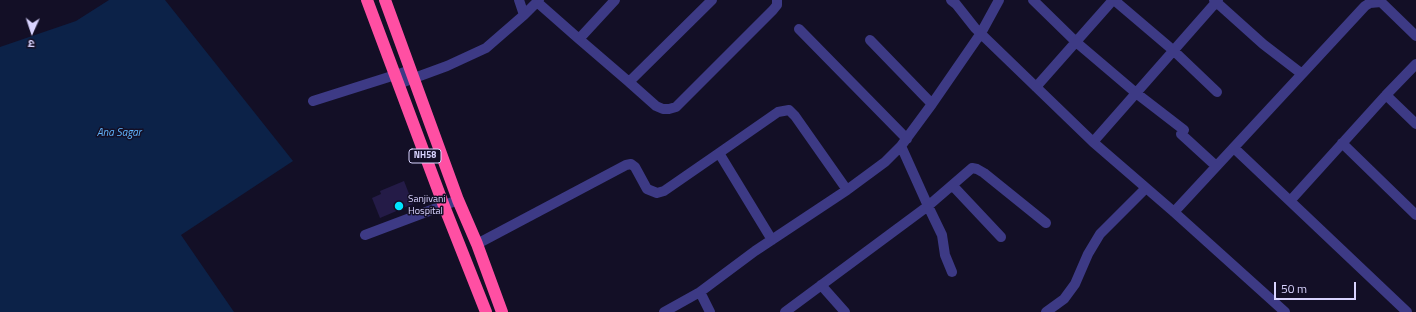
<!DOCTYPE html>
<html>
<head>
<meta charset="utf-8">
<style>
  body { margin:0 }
  #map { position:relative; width:1416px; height:312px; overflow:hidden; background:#130f26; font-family:"Titillium Web","Noto Sans Devanagari",sans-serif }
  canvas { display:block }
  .north { position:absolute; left:12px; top:12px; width:40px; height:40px; -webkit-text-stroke:3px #130f26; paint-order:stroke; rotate:183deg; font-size:11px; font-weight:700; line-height:16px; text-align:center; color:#d9d4ff }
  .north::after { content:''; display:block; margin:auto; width:14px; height:18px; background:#d9d4ff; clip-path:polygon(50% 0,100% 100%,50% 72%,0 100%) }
  .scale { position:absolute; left:1274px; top:282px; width:82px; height:18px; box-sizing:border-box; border:2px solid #d9d4ff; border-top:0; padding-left:5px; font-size:12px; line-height:14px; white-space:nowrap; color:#d9d4ff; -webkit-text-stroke:3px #130f26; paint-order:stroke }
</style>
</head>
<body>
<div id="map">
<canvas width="1416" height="312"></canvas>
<div class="north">उ</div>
<div class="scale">50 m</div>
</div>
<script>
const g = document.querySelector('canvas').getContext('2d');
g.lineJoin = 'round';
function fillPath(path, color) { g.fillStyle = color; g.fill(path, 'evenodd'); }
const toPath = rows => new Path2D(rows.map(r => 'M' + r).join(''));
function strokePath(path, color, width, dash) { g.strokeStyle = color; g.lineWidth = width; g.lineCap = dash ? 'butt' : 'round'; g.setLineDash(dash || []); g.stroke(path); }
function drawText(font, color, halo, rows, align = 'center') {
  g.font = font + ' "Titillium Web",sans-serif'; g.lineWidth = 3; g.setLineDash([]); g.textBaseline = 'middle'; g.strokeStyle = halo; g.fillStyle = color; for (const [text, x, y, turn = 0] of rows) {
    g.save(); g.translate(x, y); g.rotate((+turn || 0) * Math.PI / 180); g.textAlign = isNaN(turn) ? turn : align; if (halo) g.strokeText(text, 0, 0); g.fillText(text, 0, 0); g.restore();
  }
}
fillPath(toPath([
  [109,0,165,0,293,161,181,235,234,312,0,312,0,47,76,21]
]), '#0c2248');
fillPath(toPath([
  [404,181,413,204,380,218,372,198,381,194,380,191]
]), '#241b47');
strokePath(toPath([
  [519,0,524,15,539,0],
  [951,0,956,4,975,28,1093,142,1174,212,1285,312],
  [1033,0,1076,42,1136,93,1184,130],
  [1114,0,1174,51,1217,92],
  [1214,0,1263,44,1302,74],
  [537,2,579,39,615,0],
  [799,29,907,139],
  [579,39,629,82,712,0],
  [870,40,932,104],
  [629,82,656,106,663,109,669,109,676,107,773,10,777,5,777,0],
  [398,84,447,66,486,48,524,15],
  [1036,87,1113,0],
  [1386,95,1416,124],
  [313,101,411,70],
  [1181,134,1216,166],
  [1093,142,1218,0],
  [1342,143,1416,215],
  [1234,148,1407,312],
  [719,153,778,112,789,110,795,116,847,190],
  [953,186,1001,237],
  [1290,201,1386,95,1416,64],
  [1174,212,1365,6,1370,3,1381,2,1416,36],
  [365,235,458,200],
  [477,244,626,165,631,164,635,167,647,189,657,193,664,191,719,153,772,240],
  [952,272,945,255,942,235,928,206,972,168,977,169,984,173,1046,223],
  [821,285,845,312],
  [700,292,710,312],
  [664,312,700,292,755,251,847,190,885,162,901,146,932,104,981,33,999,0],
  [785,312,928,206,901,146],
  [1046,312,1064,299,1075,284,1088,254,1100,234,1146,188]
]), '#3d3a85', 10);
strokePath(toPath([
  [367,0,444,206,486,312],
  [385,0,458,200,477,244,502,312]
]), '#ff4fa3', 12);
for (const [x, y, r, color] of [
  [399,206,5,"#00e5ff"]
]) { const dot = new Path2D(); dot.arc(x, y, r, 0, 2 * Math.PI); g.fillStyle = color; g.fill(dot); strokePath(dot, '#130f26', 1.5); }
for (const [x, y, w] of [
  [425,156,32]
]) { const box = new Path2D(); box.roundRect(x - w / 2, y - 7, w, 14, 3); g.fillStyle = '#130f26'; g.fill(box); strokePath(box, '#d9d4ff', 1); }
drawText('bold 9px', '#d9d4ff', null, [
  ["NH58",425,156]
]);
drawText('10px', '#d9d4ff', '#130f26', [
  ["Sanjivani",408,200],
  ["Hospital",408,212]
], 'left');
drawText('italic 11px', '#62b6ff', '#130f26', [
  ["Ana Sagar",119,133]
]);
</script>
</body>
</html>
